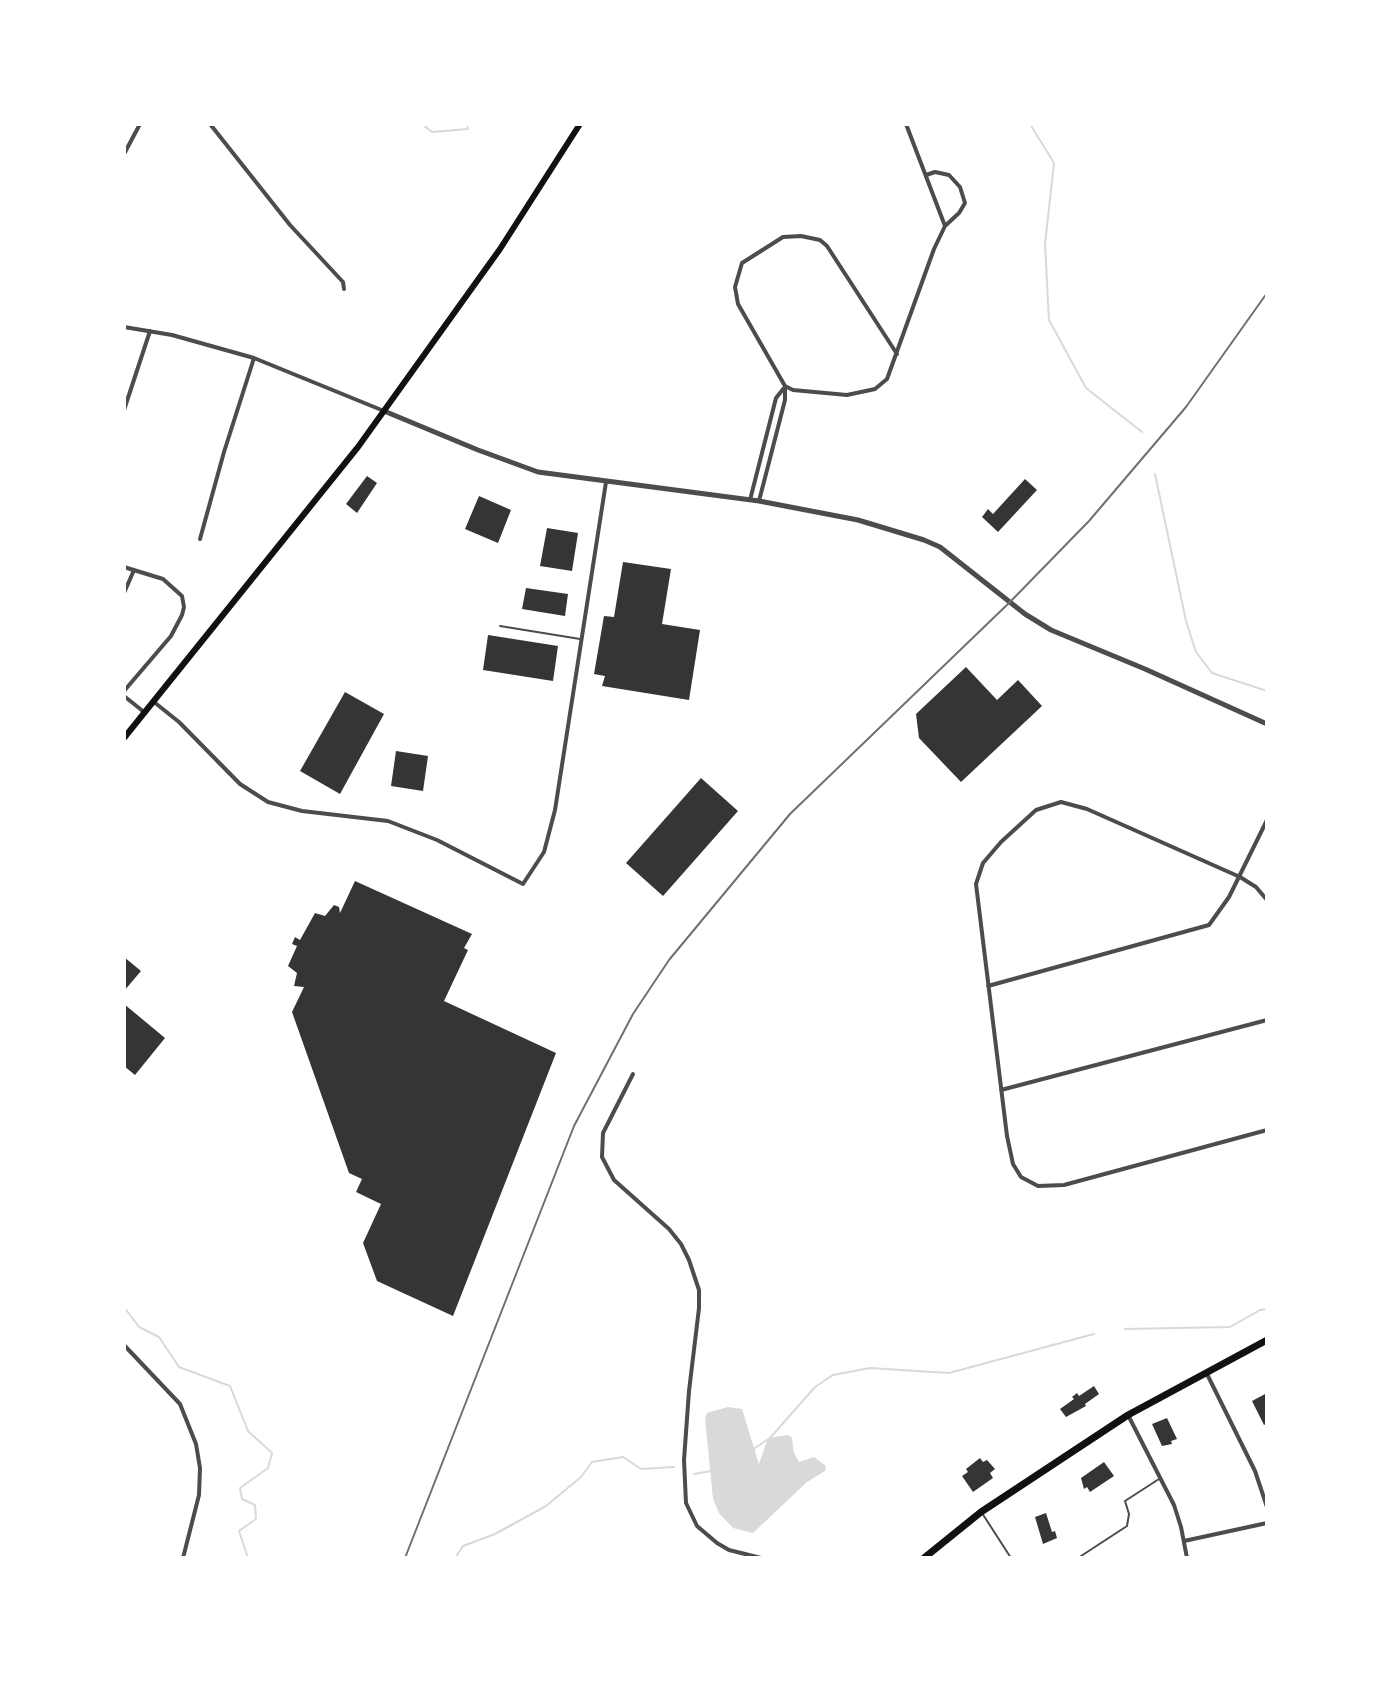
<!DOCTYPE html>
<html>
<head>
<meta charset="utf-8">
<style>
  body { margin:0 }
  #map { position:relative; width:1391px; height:1682px; overflow:hidden; background:#fff; font-family:Mulish,sans-serif }
  canvas { display:block }
  .frame { position:absolute; inset:0; border:126px solid #fff; pointer-events:none }
</style>
</head>
<body>
<div id="map">
<canvas width="1391" height="1682"></canvas>
<div class="frame"></div>
</div>
<script>
const g = document.querySelector('canvas').getContext('2d');
g.lineJoin = 'round';
function fillPath(path, color) { g.fillStyle = color; g.fill(path, 'evenodd'); }
const toPath = rows => new Path2D(rows.map(r => 'M' + r).join(''));
function strokePath(path, color, width, dash) { g.strokeStyle = color; g.lineWidth = width; g.lineCap = dash ? 'butt' : 'round'; g.setLineDash(dash || []); g.stroke(path); }
fillPath(toPath([
  [728,1407,742,1409,759,1464,768,1438,788,1435,792,1438,794,1453,799,1462,814,1457,826,1466,825,1471,807,1482,753,1533,733,1528,719,1513,713,1499,705,1418,707,1413]
]), '#d9d9d9');
strokePath(toPath([
  [422,124,432,132,468,129,467,124],
  [1030,124,1054,163,1045,244,1049,320,1086,388,1142,432],
  [1155,474,1186,621,1196,652,1212,673,1267,691],
  [124,1307,139,1327,159,1337,179,1367,230,1386,248,1431,272,1453,268,1468,240,1488,242,1499,255,1505,256,1519,239,1531,248,1558],
  [1125,1329,1230,1327,1260,1310,1267,1309],
  [752,1450,770,1438,815,1387,833,1375,870,1368,949,1373,1094,1334],
  [694,1474,711,1471],
  [455,1558,463,1546,495,1534,546,1506,581,1477,592,1462,623,1457,641,1469,674,1467]
]), '#d9d9d9', 2);
fillPath(toPath([
  [367,476,377,483,357,513,346,504],
  [1025,479,1037,490,998,532,982,517,988,509,993,514],
  [479,496,511,510,498,543,465,529],
  [547,528,578,533,572,571,540,566],
  [623,562,671,569,662,624,700,630,689,700,602,686,605,676,594,674,604,616,614,617],
  [526,588,568,594,565,616,522,609],
  [488,635,558,646,553,681,483,670],
  [966,667,997,700,1018,680,1042,706,961,782,919,738,916,714],
  [345,692,384,714,340,794,300,771],
  [396,751,428,756,423,791,391,786],
  [701,778,738,811,663,896,626,863],
  [355,881,472,934,464,948,468,950,444,1001,556,1053,453,1316,377,1281,363,1243,381,1204,356,1192,362,1179,349,1173,292,1012,304,987,294,986,297,973,288,966,297,946,292,944,295,937,300,940,315,913,325,916,334,905,339,907,340,913],
  [124,957,141,971,124,991],
  [124,1004,165,1038,135,1075,124,1066],
  [1094,1386,1099,1394,1085,1404,1086,1406,1066,1417,1060,1409,1074,1399,1072,1397,1077,1393,1079,1396],
  [1267,1393,1267,1423,1264,1425,1252,1401],
  [1167,1418,1177,1439,1171,1441,1172,1444,1162,1446,1152,1424],
  [980,1458,983,1462,987,1460,995,1469,990,1473,993,1478,973,1492,962,1476,968,1472,966,1469],
  [1104,1462,1114,1476,1090,1492,1087,1487,1084,1489,1081,1478],
  [1046,1513,1052,1532,1055,1531,1057,1538,1043,1544,1035,1517]
]), '#353535');
strokePath(toPath([
  [500,626,580,639],
  [982,1513,1011,1558],
  [1078,1558,1127,1526,1129,1514,1125,1501,1159,1479]
]), '#4c4c4c', 2);
strokePath(toPath([
  [210,124,290,225,343,282,344,289],
  [906,124,945,226],
  [124,154,140,124],
  [124,327,172,335,254,358,384,411],
  [785,386,793,390,847,395,875,389,887,379,934,249,945,226,959,213,965,203,960,187,949,175,935,172,926,175],
  [124,410,150,331],
  [750,500,776,398,784,388],
  [759,501,785,400,785,386,738,304,735,287,742,263,783,237,801,236,820,240,827,246,897,354],
  [200,539,224,452,254,358],
  [124,567,163,579,182,596,184,607,182,615,171,636,124,691],
  [124,593,134,570],
  [124,696,144,712],
  [154,702,179,722,240,784,268,802,302,811,388,821,437,840,523,884,544,852,555,810,606,482],
  [1267,900,1256,887,1240,877,1087,809,1061,802,1036,810,1001,842,983,863,976,884,1007,1136,1013,1164,1021,1177,1038,1186,1064,1185,1267,1130],
  [988,986,1209,925,1229,897,1267,820],
  [633,1074,603,1133,602,1157,614,1180,669,1229,681,1244,689,1260,699,1290,699,1308,689,1391,684,1460,686,1503,697,1526,717,1543,729,1550,761,1558],
  [1001,1090,1267,1020],
  [124,1345,180,1404,196,1444,200,1468,199,1495,183,1558],
  [1206,1372,1255,1471,1267,1507],
  [1128,1415,1174,1505,1181,1527,1187,1558],
  [1184,1541,1267,1523]
]), '#4c4c4c', 4);
strokePath(toPath([
  [384,411,478,450,538,472,759,501,858,520,924,540,940,547,1025,614,1051,630,1145,669,1267,724]
]), '#4c4c4c', 5);
strokePath(toPath([
  [124,738,358,447,500,249,580,124]
]), '#111', 6);
strokePath(toPath([
  [924,1558,981,1512,1128,1415,1267,1340]
]), '#111', 7);
strokePath(toPath([
  [405,1558,574,1126,633,1014,669,960,790,814,1010,602,1089,521,1186,407,1267,293]
]), '#707070', 2);
</script>
</body>
</html>
